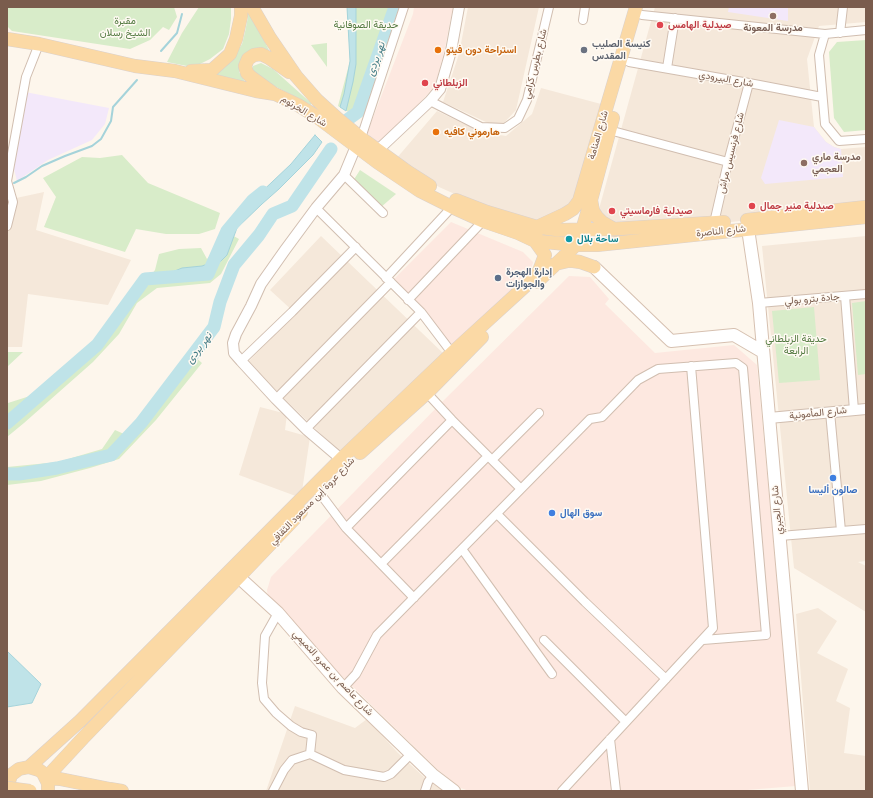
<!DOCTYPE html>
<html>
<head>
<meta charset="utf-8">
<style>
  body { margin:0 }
  #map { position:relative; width:873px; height:798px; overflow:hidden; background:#fdf6ec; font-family:Mulish,sans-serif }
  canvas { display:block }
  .frame { position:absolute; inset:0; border:8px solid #7a5c4d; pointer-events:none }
</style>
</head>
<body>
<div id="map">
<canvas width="873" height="798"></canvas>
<div class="frame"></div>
</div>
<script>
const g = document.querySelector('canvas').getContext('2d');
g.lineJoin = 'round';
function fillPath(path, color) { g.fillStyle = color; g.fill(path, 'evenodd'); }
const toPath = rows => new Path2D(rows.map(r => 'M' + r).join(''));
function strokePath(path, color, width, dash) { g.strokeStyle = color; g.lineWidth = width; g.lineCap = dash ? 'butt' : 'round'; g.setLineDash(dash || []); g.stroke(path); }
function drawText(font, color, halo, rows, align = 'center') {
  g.font = font + ' Mulish,Vazirmatn,sans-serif'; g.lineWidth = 3; g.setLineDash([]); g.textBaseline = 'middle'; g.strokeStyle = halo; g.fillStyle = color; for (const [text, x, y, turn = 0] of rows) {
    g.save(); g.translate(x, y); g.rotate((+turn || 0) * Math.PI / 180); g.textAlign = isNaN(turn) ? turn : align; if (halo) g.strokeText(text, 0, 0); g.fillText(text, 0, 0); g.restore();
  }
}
fillPath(toPath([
  [468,7,539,7,516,110,503,124,488,123,443,102,459,54],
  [655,7,866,7,866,22,819,26,807,59,814,127,826,142,834,147,841,149,866,147,866,206,622,235,599,209],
  [541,88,601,104,572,205,531,224,493,211,439,187,396,159,437,111,481,132,506,136,532,114],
  [44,192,36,230,131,260,108,305,28,294,22,347,7,347,7,200],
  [321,236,445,355,346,458,247,363,295,313,270,290],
  [866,236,866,561,858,562,866,566,866,612,794,568,762,246],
  [260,407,287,414,285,430,310,437,301,498,239,475],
  [818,608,837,621,817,653,848,669,836,701,850,708,844,753,866,756,866,791,810,791,796,614],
  [295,706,355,728,367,719,398,753,425,778,443,791,266,791]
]), '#f5e8da');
fillPath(toPath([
  [414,7,453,7,445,48,435,86,381,146,367,133,413,14],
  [451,222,523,252,533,262,530,276,456,350,389,284],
  [569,276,590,277,609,299,605,304,655,353,734,345,757,365,796,786,735,791,469,791,461,788,437,769,269,605,267,590,271,577,441,403]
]), '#fde8e0');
fillPath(toPath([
  [729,7,788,7,788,21,728,12],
  [25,92,109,108,105,124,92,140,48,160,17,181,14,169],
  [779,120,814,127,826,142,834,147,841,149,843,177,765,184,761,178]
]), '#f3e8fa');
fillPath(toPath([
  [7,7,174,7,177,17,169,30,163,27,150,40,130,49,12,31,7,26],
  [199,7,231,7,231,19,229,34,223,49,210,59,198,65,187,66,167,62,182,33],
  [347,7,392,7,355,116,338,106,350,61],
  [248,10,270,52,241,61,239,72,246,83,207,75,234,57,242,44,245,32,248,17],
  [866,40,866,130,844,132,834,118,829,52,837,42],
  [327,43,327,67,311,45],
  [261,63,273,69,311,103,311,105,259,78,252,72,253,66],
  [122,155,148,183,220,213,215,229,199,234,166,234,136,229,125,252,44,227,56,197,43,178,82,157,100,158],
  [360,170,396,194,380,208,353,181],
  [230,234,239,239,221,274,210,283,157,288,137,303,119,334,93,362,24,423,7,437,7,403,8,403,33,395,53,375,88,349,109,319,143,286,155,270,159,254,179,249,201,248,207,259],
  [866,301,866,374,858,375,852,303],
  [814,307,820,380,779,383,772,311],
  [7,352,23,352,7,367],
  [189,352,202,363,156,420,119,459,90,468,41,481,7,485,7,467,58,462,102,449,115,430,124,434,140,418]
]), '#d8ecc9');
const water = toPath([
  [347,7,356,7,356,64,353,82,346,111,340,107,344,94,350,61,347,7],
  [395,7,400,7,365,101,358,112,395,7],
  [315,135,322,142,313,155,279,189,262,204,237,228,227,255,208,274,158,278,182,268,202,266,213,262,227,231,253,200,291,164,315,135],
  [7,651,41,684,32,703,7,707,7,651]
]);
fillPath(water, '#bfe3e8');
strokePath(water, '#a5d3da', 1);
strokePath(toPath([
  [161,51,177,33,182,14],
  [14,183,26,177,42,166,65,156,92,146,101,139,111,121,113,107,137,80]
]), '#a5d3da', 2);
strokePath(toPath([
  [347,120,358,112,395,7],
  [7,423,97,345,145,279,208,274,227,231,253,200,263,192],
  [7,474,19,474,57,468,111,455,141,423,214,327,220,302,234,265,259,235,273,214,292,206,331,149]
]), '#bfe3e8', 13);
const minor = toPath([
  [642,15,825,34,866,30],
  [583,20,585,7],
  [840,33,843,7],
  [825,34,819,55,825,124,839,141,866,139],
  [629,62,749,83,822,97],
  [667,68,675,18],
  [430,101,481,127,505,128,518,119,527,100,549,7],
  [609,130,728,162],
  [361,138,404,7],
  [344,175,383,213],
  [316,208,421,312,452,353],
  [714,223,728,162,749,83],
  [7,226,13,202,7,181,26,77,39,44],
  [386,278,452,207],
  [845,296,854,410],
  [408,300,483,221],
  [759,303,866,294],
  [241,361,292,312,356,247],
  [427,393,452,420,521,489],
  [276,399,391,282],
  [830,412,841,531],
  [306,429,421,312],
  [492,460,539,413],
  [319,492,346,528,414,598],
  [497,514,585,602,666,679],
  [346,528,452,420],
  [780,536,866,529],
  [462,549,552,674],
  [381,564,488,456],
  [544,640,626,722],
  [343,688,356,674,377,635,590,419,602,417,638,380,658,369,736,363,743,368,766,635,703,640],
  [610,739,616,791],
  [310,754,344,770,384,777,391,774,411,754],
  [273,791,284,770,292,760,310,754,312,735,301,732,291,726,276,713,264,699,262,683,265,636,278,613],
  [425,791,428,782,433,775],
  [562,791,713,628,691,366]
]);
const tertiary = toPath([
  [378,150,430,101,440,89,451,51,459,7],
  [769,418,866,409],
  [341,459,307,430,276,399,241,361,234,353,233,343,236,334,251,306,261,284,285,250,316,208,344,175,356,146]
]);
const secondary = toPath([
  [748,229,759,303,802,791],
  [594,267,671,341,734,335,763,352],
  [232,571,278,613,343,688,433,775,454,791]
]);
const primary = toPath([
  [252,7,270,38,296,76,317,100,338,119,361,138,408,172,430,186],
  [7,39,39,44,135,66,175,71,256,91,275,94,298,105,317,117,377,162,420,191,452,207,483,221,518,233,535,241,576,245,597,245,866,217],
  [191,71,212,70,230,54,236,39,241,16,241,7],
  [273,93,251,77,247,73,245,66,248,59,254,55,261,54,269,58,289,72],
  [456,200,487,212,537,227,559,230,614,229,724,222],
  [591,200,593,211,597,217,602,222,614,229],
  [747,220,866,207],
  [555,264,568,261,573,261,580,262,594,267],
  [537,282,576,245,582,230,591,200,613,118],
  [360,453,427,393,482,337],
  [29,767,80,721,341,459,452,353,533,279,539,271,545,255,535,241,537,227,565,214,573,209,579,201,636,7],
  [46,778,84,737,238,578,301,512],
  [46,778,60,779,110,789,122,791],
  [8,791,8,785,11,775,19,769,29,767,39,770,43,773,48,783,48,791]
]);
strokePath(minor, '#d1beb0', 10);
strokePath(tertiary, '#d1beb0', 12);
strokePath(secondary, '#d6c0b0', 14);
strokePath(primary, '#dad1cd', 14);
strokePath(minor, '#fff', 8);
strokePath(tertiary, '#fff', 10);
strokePath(secondary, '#fff', 12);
strokePath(primary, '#fbd9a5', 13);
const primaryBridge = toPath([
  [7,788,30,791]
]);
strokePath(primaryBridge, '#dad1cd', 14, []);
strokePath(primaryBridge, '#fbd9a5', 13);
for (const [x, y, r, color] of [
  [773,16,4,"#8d6e63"],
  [660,25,4,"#e0444e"],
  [438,50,4,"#e8710a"],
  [584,50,4,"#6b7280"],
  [425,83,4,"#e0444e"],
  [436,132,4,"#e8710a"],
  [804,163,4,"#8d6e63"],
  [752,206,4,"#e0444e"],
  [612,211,4,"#e0444e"],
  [569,239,4,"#0f9aa8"],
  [498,278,4,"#5c6f8a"],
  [833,478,4,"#3f7fe0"],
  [552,513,4,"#3f7fe0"]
]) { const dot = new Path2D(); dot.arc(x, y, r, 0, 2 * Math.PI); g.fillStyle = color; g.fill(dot); strokePath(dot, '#fffaf3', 1.5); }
drawText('10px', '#537a41', '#fffaf3', [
  ["مقبرة",125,21],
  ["الشيخ رسلان",125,33],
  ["حديقة الصوفانية",366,25],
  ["حديقة الزبلطاني",796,339],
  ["الرابعة",796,351]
]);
drawText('bold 10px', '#be3a42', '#fffaf3', [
  ["صيدلية الهامس",668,25],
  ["الزبلطاني",433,83],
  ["صيدلية منير جمال",760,206],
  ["صيدلية فارماسيتي",620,211]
], 'left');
drawText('bold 10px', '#785e54', '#fffaf3', [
  ["مدرسة المعونة",773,28],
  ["مدرسة ماري",812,157,"left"],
  ["العجمي",812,169,"left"]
]);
drawText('bold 10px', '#5b616d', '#fffaf3', [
  ["كنيسة الصليب",592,44],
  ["المقدس",592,56]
], 'left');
drawText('bold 10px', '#c56008', '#fffaf3', [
  ["استراحة دون فيتو",446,50],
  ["هارموني كافيه",444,132]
], 'left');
drawText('10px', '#7a5c4d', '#fffaf3', [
  ["شارع بطرس كرامي",535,64,-76],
  ["شارع البيرودي",726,79,10],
  ["شارع الخرتوم",304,111,31],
  ["شارع المنامة",598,135,-74],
  ["شارع فرنسيس مراش",731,153,-76],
  ["شارع الناصرة",721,231,-6],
  ["جادة بترو بولي",812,299,-5],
  ["شارع المأمونية",818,413,-6],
  ["شارع عروة إبن مسعود الثقافي",312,501,-46],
  ["شارع الجبري",777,510,-95],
  ["شارع عاصم بن عمرو التميمي",333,673,47]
]);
drawText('bold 10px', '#0d838f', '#fffaf3', [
  ["ساحة بلال",577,239]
], 'left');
drawText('bold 10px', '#4e5e75', '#fffaf3', [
  ["إدارة الهجرة",506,272],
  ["والجوازات",506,284]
], 'left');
drawText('bold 10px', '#366cbe', '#fffaf3', [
  ["صالون أليسا",833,490],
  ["سوق الهال",560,513,"left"]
]);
drawText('italic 11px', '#437c86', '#fffaf3', [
  ["نهر بردى",376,59,-70],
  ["نهر بردى",199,348,-53]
]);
</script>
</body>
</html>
